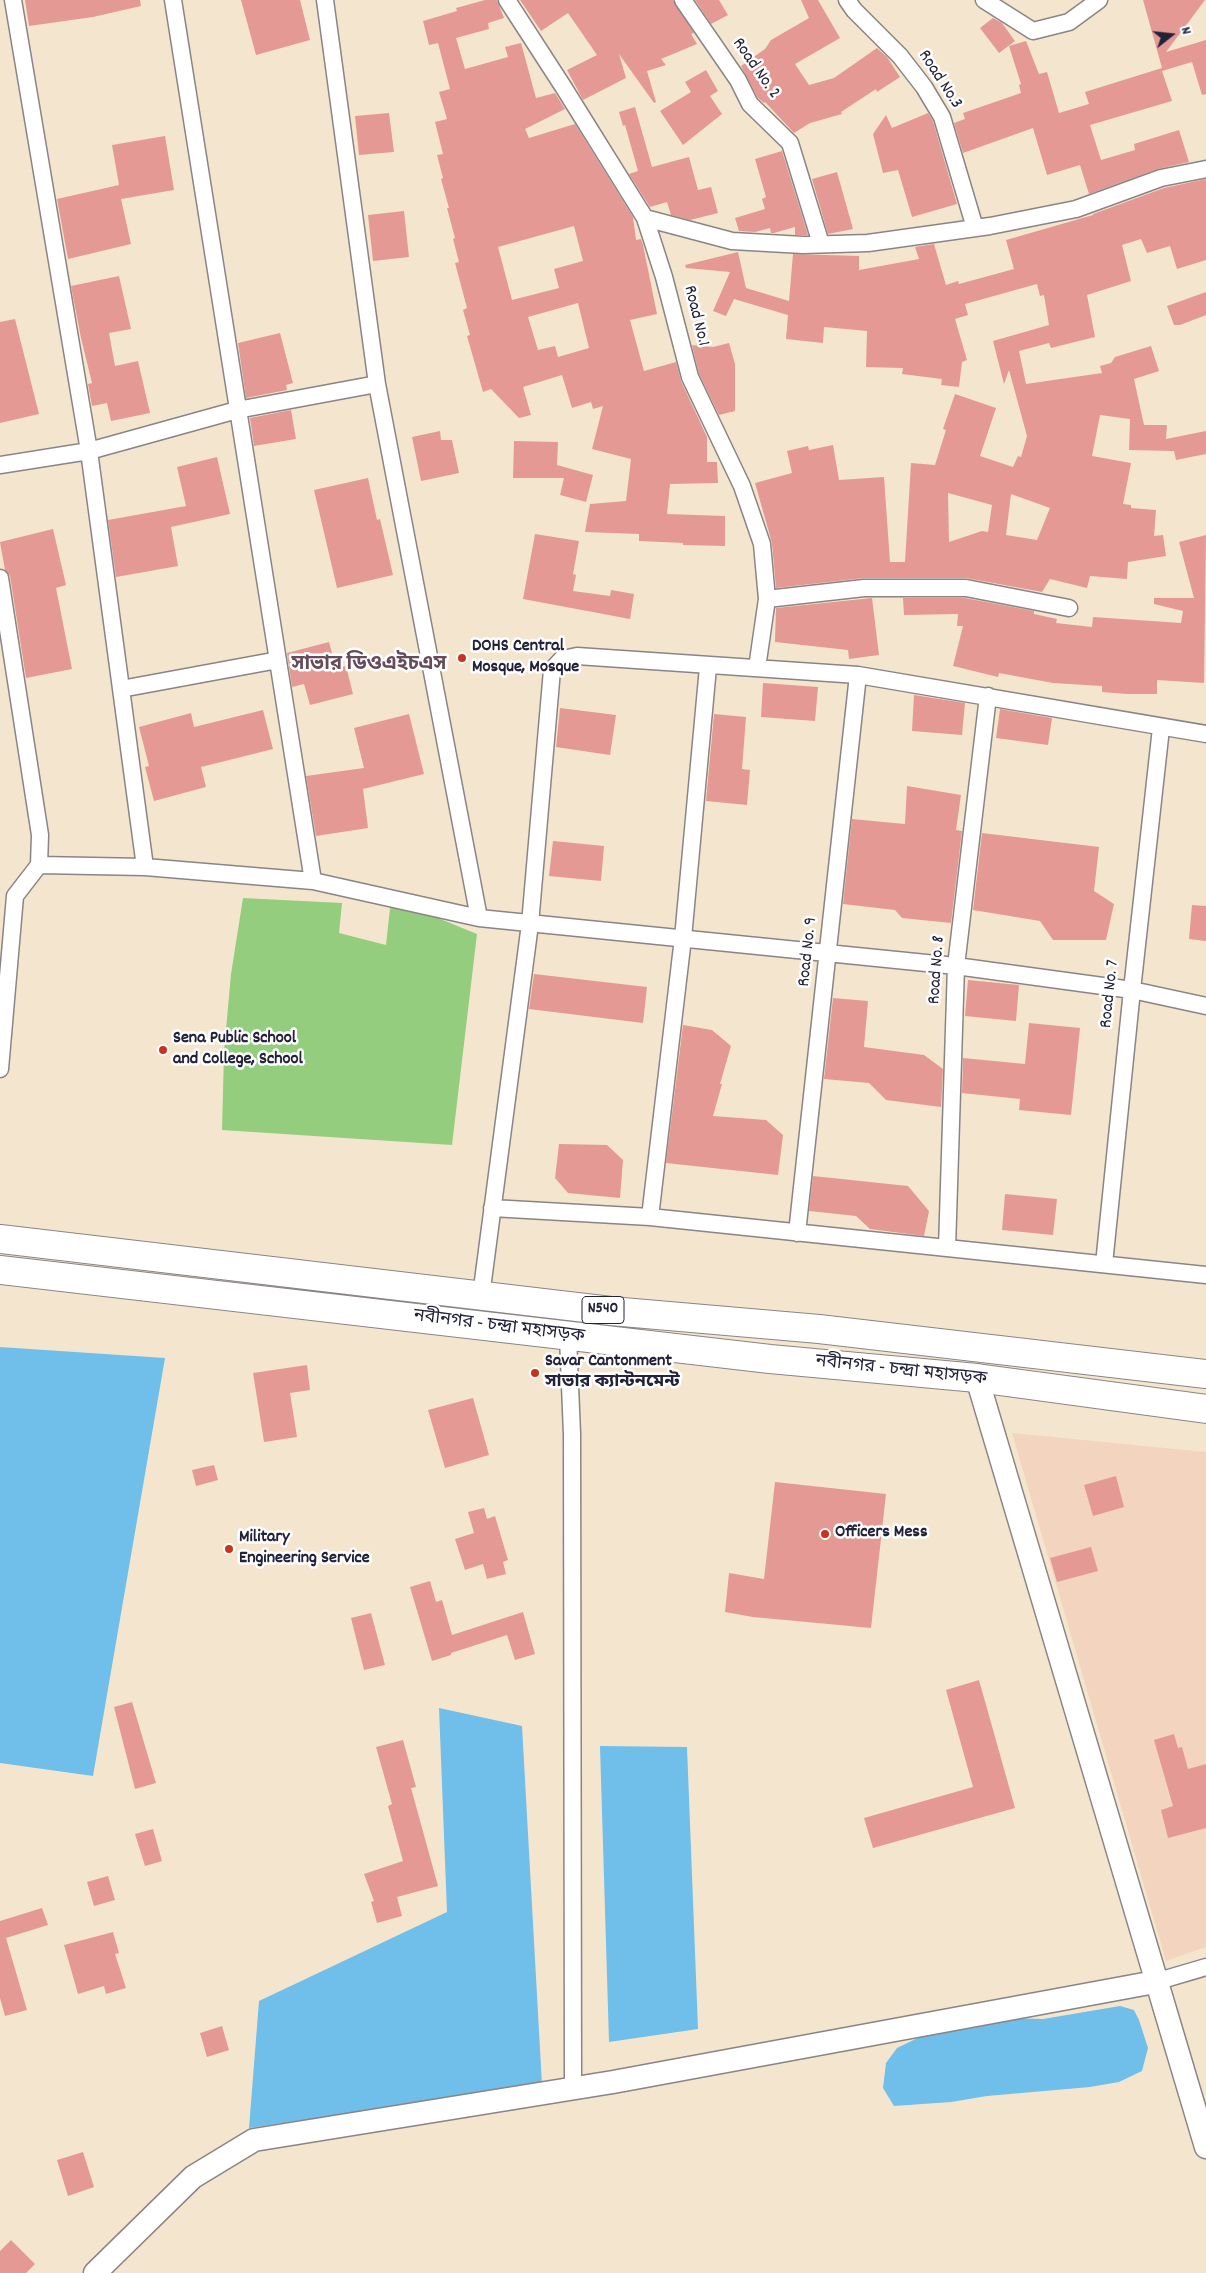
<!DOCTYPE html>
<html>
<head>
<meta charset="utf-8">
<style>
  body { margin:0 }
  #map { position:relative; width:1206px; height:2273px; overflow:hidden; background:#f4e6ce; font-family:Dekko,sans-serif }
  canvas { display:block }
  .north { position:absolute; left:1146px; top:10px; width:50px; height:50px; -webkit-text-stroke:4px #fff; paint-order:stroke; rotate:74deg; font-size:14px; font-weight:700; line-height:20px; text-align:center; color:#22223b }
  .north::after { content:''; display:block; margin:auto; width:18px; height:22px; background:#22223b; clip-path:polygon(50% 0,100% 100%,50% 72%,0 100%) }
</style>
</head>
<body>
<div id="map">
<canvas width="1206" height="2273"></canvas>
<div class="north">N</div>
</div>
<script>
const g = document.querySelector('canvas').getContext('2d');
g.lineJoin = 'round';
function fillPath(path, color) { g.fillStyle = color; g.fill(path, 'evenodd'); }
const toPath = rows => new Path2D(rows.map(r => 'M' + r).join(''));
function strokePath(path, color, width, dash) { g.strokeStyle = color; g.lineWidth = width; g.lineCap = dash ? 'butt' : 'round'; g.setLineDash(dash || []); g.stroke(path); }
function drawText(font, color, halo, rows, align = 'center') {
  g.font = font + ' Dekko,"Noto Sans Bengali",sans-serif'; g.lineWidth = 5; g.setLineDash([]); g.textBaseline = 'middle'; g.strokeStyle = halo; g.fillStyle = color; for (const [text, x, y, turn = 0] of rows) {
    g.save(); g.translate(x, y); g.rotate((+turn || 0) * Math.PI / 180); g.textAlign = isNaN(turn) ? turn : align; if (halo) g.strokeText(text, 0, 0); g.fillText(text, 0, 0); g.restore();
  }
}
fillPath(toPath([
  [1012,1433,1206,1452,1206,1947,1166,1961]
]), '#f3d4bf');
fillPath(toPath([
  [243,898,342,903,339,933,386,945,391,899,477,934,452,1145,222,1130,224,1052,231,974]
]), '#95cd7f');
fillPath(toPath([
  [0,1347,165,1358,93,1776,0,1763],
  [439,1708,522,1726,542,2085,249,2128,259,2001,447,1912],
  [600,1746,687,1747,698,2029,609,2042],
  [1120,2006,1134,2010,1139,2020,1148,2048,1142,2071,1119,2082,1090,2087,987,2096,951,2102,894,2106,883,2088,886,2063,897,2048,928,2033,1009,2018,1043,2019]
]), '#70beea');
fillPath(toPath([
  [25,0,140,0,141,6,93,17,29,26],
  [241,0,300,0,310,40,256,55],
  [485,0,497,0,504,18,488,23,489,29,456,38,465,69,508,57,505,47,521,43,536,98,555,93,565,109,525,129,529,138,575,124,633,217,636,240,641,239,643,245,657,314,630,320,644,371,676,362,681,381,707,437,707,462,717,462,718,483,670,484,667,514,725,516,725,546,683,545,683,543,639,541,639,534,585,532,590,504,626,501,631,459,592,449,603,406,593,409,591,402,572,408,562,375,523,387,531,415,519,418,491,389,483,392,467,336,470,335,463,310,467,308,455,263,459,262,453,239,455,238,447,208,449,208,441,179,443,178,437,155,443,154,435,122,447,119,439,92,450,89,438,43,429,45,423,21,457,11,456,8],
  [574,226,583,261,554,269,559,288,512,300,498,247],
  [578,303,589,348,558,357,555,346,538,350,528,317],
  [520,0,673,0,694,33,691,34,697,44,661,59,666,65,647,71,656,102,654,103,619,54,626,78,583,100,567,70,597,55,568,13,541,31],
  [695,0,719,0,728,15,711,24],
  [801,0,818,0,840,38,795,64,809,85,834,78,877,48,887,57,900,77,877,92,876,89,841,112,842,114,810,123,794,133,765,102,764,103,758,98,741,66,765,49,771,40,809,18],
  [1143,0,1205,0,1166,52,1206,40,1206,94,1202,95,1192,62,1162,71,1172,101,1090,125,1101,160,1135,150,1134,144,1179,130,1189,162,1158,169,1089,194,1080,165,1047,175,1033,128,963,153,954,123,965,119,963,113,1021,93,1019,85,1021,84,1009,46,1026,41,1039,74,1047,72,1059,113,1089,104,1085,92,1162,68],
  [993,18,1002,23,1015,41,999,53,980,28],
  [706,70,718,91,710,96,722,114,683,145,660,111,691,92,685,82],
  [635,107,652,167,689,157,698,190,711,187,718,213,690,220,671,215,667,202,650,207,629,174,638,171,625,125,623,126,619,112],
  [389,113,394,152,359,155,355,116],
  [928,113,933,121,957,204,912,217,898,170,883,173,873,134,886,115,892,128],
  [165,136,174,190,121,199,131,244,68,259,57,199,119,185,112,145],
  [782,151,808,235,795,235,795,227,774,233,771,233,770,228,755,232,739,231,735,218,765,209,762,199,766,197,755,159],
  [837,172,853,229,828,234,812,179],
  [1206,179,1206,260,1177,269,1170,246,1147,253,1141,239,1122,245,1131,281,1087,295,1095,337,1051,348,1049,343,1019,351,1026,384,1102,373,1100,366,1111,363,1115,357,1151,346,1159,371,1134,379,1144,425,1167,425,1166,439,1206,431,1206,454,1176,460,1174,451,1129,450,1130,419,1100,415,1092,456,1131,463,1123,504,1131,505,1131,508,1156,510,1154,536,1163,535,1166,556,1128,562,1127,579,1090,576,1087,588,1050,579,1042,592,966,578,864,578,776,588,772,543,755,483,792,473,787,451,808,446,809,450,833,445,839,480,884,477,890,562,905,562,911,463,935,465,946,430,943,429,955,394,996,408,980,456,1013,467,1018,456,1021,457,1027,436,1009,370,1004,384,993,341,1049,325,1044,295,1040,296,1037,284,965,304,968,315,955,319,967,360,962,362,959,387,941,385,942,379,902,374,903,368,866,367,867,331,824,327,823,343,786,339,788,315,734,299,726,316,713,311,730,272,686,268,685,265,738,252,746,288,789,301,793,254,859,256,859,270,919,259,915,247,934,244,946,285,958,281,959,284,1014,269,1006,240,1093,215,1093,214,1164,188],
  [948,493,992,505,988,532,982,531,949,542],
  [1011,494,1050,508,1037,540,1006,535],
  [404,211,409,257,373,261,368,215],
  [119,276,131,329,109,333,115,366,138,361,150,413,111,421,107,403,92,406,88,384,92,383,81,338,71,286],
  [1206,292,1206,315,1180,325,1174,325,1167,306],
  [15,319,39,414,0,423,0,322],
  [280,333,293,383,286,385,287,390,246,398,238,343],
  [729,343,735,364,735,411,719,415,699,374,692,345,713,347],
  [291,410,296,439,254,446,250,418],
  [440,431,441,440,452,440,459,473,421,481,412,437],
  [514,441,558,442,557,465,593,475,586,502,560,495,564,478,513,478],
  [217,457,230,514,171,527,178,566,116,577,108,520,186,506,177,467],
  [368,478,377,520,380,519,393,575,337,588,314,490],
  [53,529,66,585,56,588,72,669,26,678,10,576,5,570,0,542],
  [535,534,579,541,573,574,576,575,573,591,610,596,611,590,634,594,630,619,523,599],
  [1206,535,1204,683,1157,680,1157,694,1127,694,1102,692,1102,686,1053,683,999,673,998,677,953,666,963,626,957,626,958,614,904,615,903,598,965,598,1034,611,1034,614,1057,619,1056,623,1092,627,1093,617,1181,623,1183,611,1154,604,1154,598,1194,598,1179,542],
  [872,598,879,655,849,659,848,650,775,642,776,608],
  [329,642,336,668,346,666,353,694,310,705,304,684,292,687,287,653],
  [763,683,818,687,815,721,761,717],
  [914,695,965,703,962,735,912,731],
  [560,708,616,715,610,755,556,747],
  [1000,709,1052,718,1048,745,996,738],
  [263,710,273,749,201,767,206,787,154,801,145,767,149,766,139,727,191,713,194,727],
  [409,714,424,774,363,789,368,828,316,836,306,776,364,768,354,728],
  [714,714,746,717,742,769,750,770,747,805,706,801],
  [907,786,961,795,956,830,962,831,951,923,902,918,895,910,843,904,852,819,905,824],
  [982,833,1099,847,1094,891,1114,904,1106,940,1053,940,1040,921,973,910],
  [553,841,604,846,601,881,549,876],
  [1192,905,1206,906,1206,941,1189,939],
  [534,974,647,987,643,1023,529,1009],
  [968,980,1019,985,1016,1021,965,1016],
  [833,998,868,1001,864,1047,924,1055,943,1069,941,1107,886,1100,869,1083,824,1079],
  [1029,1023,1080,1028,1071,1115,1019,1110,1020,1099,962,1093,963,1058,1025,1064],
  [683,1025,712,1030,731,1046,720,1084,722,1084,713,1116,766,1120,783,1135,778,1175,666,1163],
  [559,1144,607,1145,623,1160,620,1198,568,1193,555,1178],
  [813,1176,908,1186,929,1211,924,1236,870,1229,856,1216,809,1211],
  [1005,1194,1057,1199,1053,1235,1002,1230],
  [307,1365,310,1390,290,1393,297,1437,264,1442,253,1373],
  [473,1398,489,1455,445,1468,428,1410],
  [214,1465,218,1480,196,1486,192,1470],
  [1116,1476,1124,1507,1093,1516,1084,1485],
  [775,1482,886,1494,871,1628,753,1617,725,1612,729,1573,764,1579],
  [484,1508,487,1519,495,1516,508,1560,503,1562,506,1574,487,1579,483,1564,465,1570,455,1539,474,1533,468,1512],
  [1091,1547,1098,1571,1057,1582,1050,1558],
  [430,1581,436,1602,442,1600,452,1635,523,1612,535,1654,515,1660,507,1635,451,1653,451,1655,432,1661,410,1587],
  [371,1613,385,1665,364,1670,351,1618],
  [979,1680,1015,1808,873,1848,864,1818,973,1787,946,1690],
  [132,1702,156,1783,135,1789,114,1707],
  [1174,1734,1178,1748,1182,1747,1188,1769,1206,1764,1206,1828,1168,1838,1161,1810,1173,1806,1154,1740],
  [403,1740,416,1787,411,1788,438,1886,397,1897,402,1916,377,1923,371,1902,374,1901,364,1874,403,1861,388,1806,392,1804,376,1747],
  [153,1829,162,1861,145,1866,135,1834],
  [108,1876,115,1900,94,1906,87,1882],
  [42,1908,48,1925,6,1938,27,2010,5,2016,0,1998,0,1921],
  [113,1932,119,1953,115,1954,126,1988,106,1994,104,1986,78,1994,64,1945],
  [222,2026,229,2050,207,2057,200,2033],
  [83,2152,94,2187,68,2196,57,2160],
  [11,2240,35,2264,26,2273,0,2273,0,2251]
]), '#e59994');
const street = toPath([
  [13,0,89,451,145,867],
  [173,0,313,881],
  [325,0,377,384,479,918],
  [507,0,564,88,645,218,664,277,690,377,742,486,762,544,767,599,757,668],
  [683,0,738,80,750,104,790,143,821,244],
  [847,0,854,10,900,56,924,87,942,117,975,228],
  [984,0,1033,31,1069,22,1099,0],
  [645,218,732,241,803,245,868,243,990,226,1076,209,1161,178,1206,169],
  [0,465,89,451,237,410,377,384],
  [0,578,40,835,39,865,15,896,0,1069],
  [767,599,864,588,966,588,1069,608],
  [121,689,278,660],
  [39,865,145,867,313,881,479,918,956,966,1132,990,1206,1006],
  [492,1208,650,1217,1206,1275],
  [650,1217,683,938,708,667],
  [797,1233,858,675],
  [947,1248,956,966,988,696],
  [1104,1264,1132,990,1161,728],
  [481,1296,530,924,552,670,562,659,577,656,858,675,1206,734],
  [568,1337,572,1434,573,2088],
  [1155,1982,1206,1967]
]);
const secondary = toPath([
  [977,1378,1206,2147],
  [95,2273,193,2177,254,2140,613,2082,1155,1982]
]);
const highway = toPath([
  [0,1239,611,1311,819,1329,1206,1374],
  [0,1270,770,1359,977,1378,1206,1409]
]);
strokePath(street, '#8b8484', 19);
strokePath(secondary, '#8b8484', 25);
strokePath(highway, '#8b8484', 30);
strokePath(street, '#fff', 16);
strokePath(secondary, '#fff', 22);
strokePath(highway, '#fff', 28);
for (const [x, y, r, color] of [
  [462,658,5,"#c8321e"],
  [163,1050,5,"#c8321e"],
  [535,1373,5,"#c8321e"],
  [825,1534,5,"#c8321e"],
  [229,1549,5,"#c8321e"]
]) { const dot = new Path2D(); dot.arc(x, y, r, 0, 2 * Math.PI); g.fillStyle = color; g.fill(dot); strokePath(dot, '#fff', 2); }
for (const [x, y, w] of [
  [603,1310,42]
]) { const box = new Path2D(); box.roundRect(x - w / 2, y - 13.5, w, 27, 4); g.fillStyle = '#fff'; g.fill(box); strokePath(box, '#22223b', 1); }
drawText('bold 16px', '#22223b', null, [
  ["N540",603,1310]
]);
drawText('18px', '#22223b', '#fff', [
  ["Road No. 2",755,69,55],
  ["Road No.3",939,80,57],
  ["Road No.1",695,316,76],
  ["Road No. 9",809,952,-84],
  ["Road No. 8",938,970,-86],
  ["Road No. 7",1111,994,-84],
  ["নবীনগর - চন্দ্রা মহাসড়ক",499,1328,7],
  ["নবীনগর - চন্দ্রা মহাসড়ক",901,1372,6]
]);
drawText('bold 18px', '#22223b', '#fff', [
  ["DOHS Central",472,648],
  ["Mosque, Mosque",472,669],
  ["Sena Public School",173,1040],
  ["and College, School",173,1061],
  ["Savar Cantonment",545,1363],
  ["সাভার ক্যান্টনমেন্ট",545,1384],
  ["Officers Mess",835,1534],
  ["Military",239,1539],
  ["Engineering Service",239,1560]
], 'left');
drawText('bold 20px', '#664c5a', '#fff', [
  ["সাভার ডিওএইচএস",369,666]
]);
</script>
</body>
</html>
